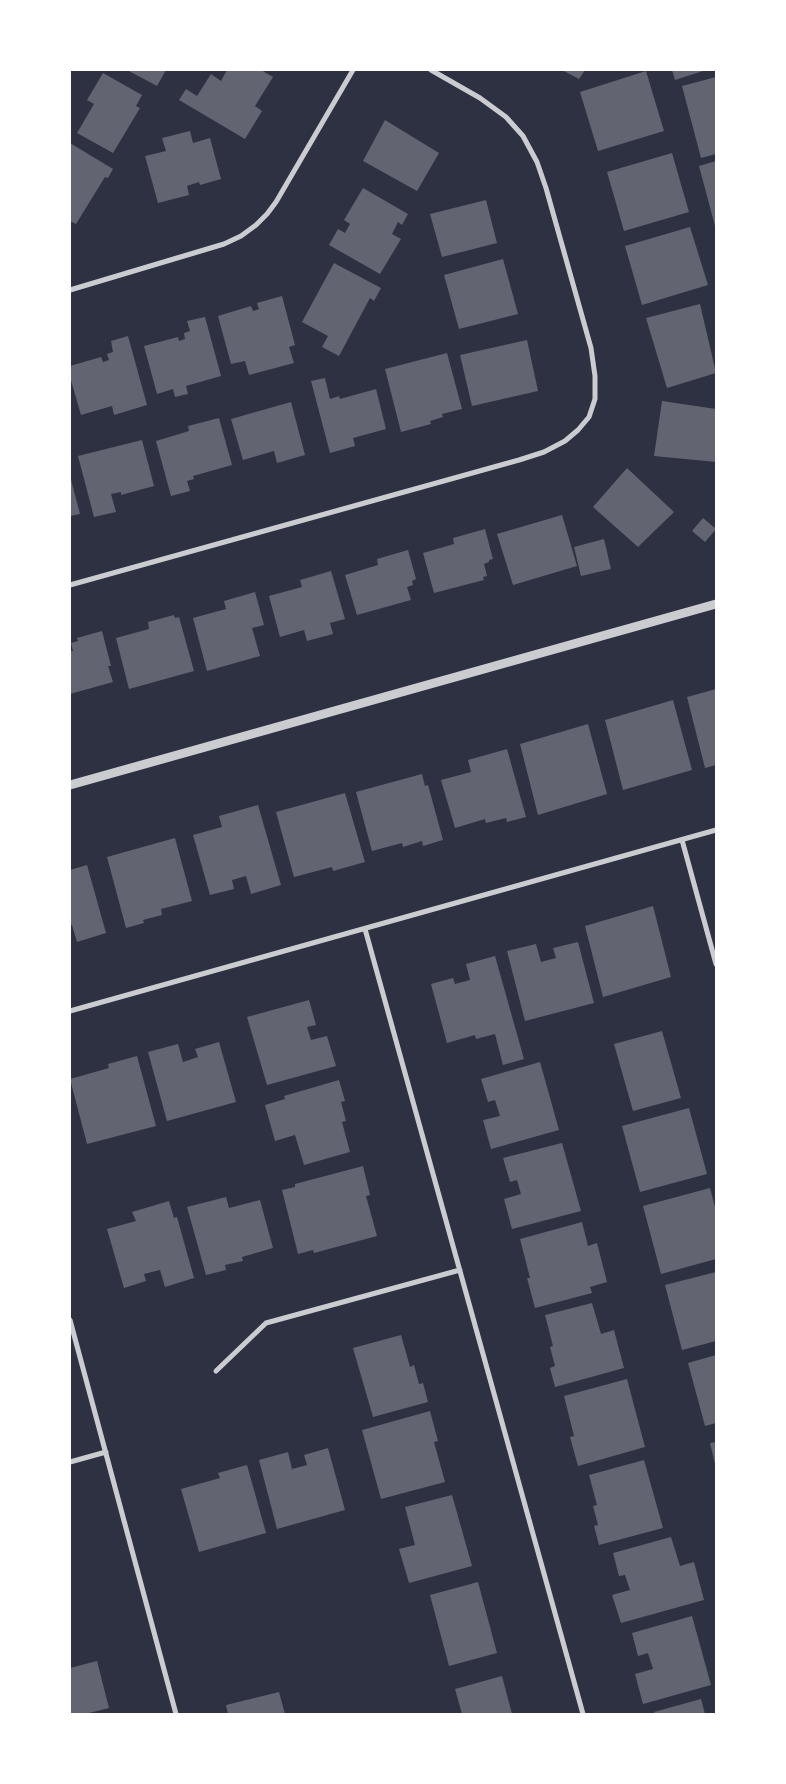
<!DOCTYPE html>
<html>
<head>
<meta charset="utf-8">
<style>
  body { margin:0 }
  #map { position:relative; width:786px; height:1784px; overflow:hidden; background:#2d3142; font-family:Mulish,sans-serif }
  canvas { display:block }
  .frame { position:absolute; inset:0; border:71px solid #fff; pointer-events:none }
</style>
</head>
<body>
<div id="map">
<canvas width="786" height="1784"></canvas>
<div class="frame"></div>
</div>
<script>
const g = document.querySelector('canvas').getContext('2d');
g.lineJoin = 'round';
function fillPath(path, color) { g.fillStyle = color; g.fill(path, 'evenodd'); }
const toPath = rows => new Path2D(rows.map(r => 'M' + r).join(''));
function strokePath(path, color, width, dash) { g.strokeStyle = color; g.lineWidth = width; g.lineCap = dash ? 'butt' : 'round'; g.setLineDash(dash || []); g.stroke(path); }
fillPath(toPath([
  [127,70,166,70,157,86],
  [227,70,261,70,273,77,255,106,262,111,245,139,179,100,186,89,197,96,211,74,221,81],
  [562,70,585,70,579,79],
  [672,70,706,70,675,80],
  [646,71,664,131,598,151,580,92],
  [103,73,142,95,136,106,140,108,113,153,77,133,94,104,87,100],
  [716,77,716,154,701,158,682,86],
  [385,120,439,153,417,191,363,161],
  [190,131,193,143,210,138,221,179,200,185,199,182,187,186,189,195,158,203,145,156,166,151,162,138],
  [70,143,113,169,108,178,105,177,76,224,70,221],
  [672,153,689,212,624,231,607,172],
  [716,161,716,226,715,226,699,166],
  [363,188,408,214,402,225,398,222,392,234,401,239,380,274,329,245,338,229,345,233,350,224,344,220],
  [486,200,497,243,442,257,430,214],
  [690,227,708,285,642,305,625,246],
  [503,259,518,314,459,329,444,275],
  [334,263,381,288,374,301,370,298,339,356,322,347,328,336,302,322],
  [282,296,295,345,289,347,294,363,249,375,245,361,231,364,218,316,251,306,253,311,259,309,257,303],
  [700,304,716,373,667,388,646,318],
  [205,317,221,376,186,386,188,394,175,397,173,389,157,394,144,346,178,337,179,341,185,339,184,333,190,331,187,321],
  [128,336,147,405,114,415,112,406,81,415,70,377,70,366,101,357,103,362,109,360,107,354,113,352,111,341],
  [527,340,538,391,472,406,460,355],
  [447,353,462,409,442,414,443,417,430,421,431,424,401,432,385,369],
  [325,378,330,399,339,396,340,399,376,389,386,429,353,438,355,446,330,453,311,381],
  [662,401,716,409,716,462,654,456],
  [291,402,305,455,277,463,274,451,243,460,231,419],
  [219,418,232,465,193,476,194,479,187,481,190,491,171,496,156,441,189,431,188,426],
  [142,440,154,486,121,495,121,492,111,494,116,512,94,517,78,456],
  [627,468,674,512,638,547,593,507],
  [70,476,80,514,70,516],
  [562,515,577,566,513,585,497,534],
  [703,518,716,529,705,542,692,531],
  [485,529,493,559,489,560,489,562,484,564,487,576,483,577,484,580,434,593,423,553,454,544,453,538],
  [604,539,611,569,581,576,574,547],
  [408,550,416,579,412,581,413,585,407,587,411,600,357,615,345,575,378,565,377,559],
  [331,571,345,619,330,623,333,634,307,641,304,630,280,637,269,596,302,587,300,580],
  [255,592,264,625,252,628,260,656,207,671,193,618,226,609,224,601],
  [174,615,175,618,179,617,194,671,129,689,116,638,149,629,148,622],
  [102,631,111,666,108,666,113,682,70,694,70,651,73,651,71,643,78,641,77,638],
  [716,689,716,765,705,768,687,697],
  [673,700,692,770,623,790,605,720],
  [588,724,607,794,538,815,520,744],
  [507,749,526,817,507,822,506,818,486,823,485,819,455,828,441,780,471,772,468,760],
  [422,774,425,786,428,785,443,840,423,846,422,841,403,847,402,843,372,851,356,792],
  [345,793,365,862,333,871,332,867,294,877,276,812],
  [258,805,281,885,251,894,246,876,232,880,234,889,210,895,193,835,222,827,219,816],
  [175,838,192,901,161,909,162,915,143,920,144,923,126,928,107,857],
  [87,865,106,933,77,942,72,925,70,925,70,870],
  [653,906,671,977,603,997,585,926],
  [578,942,594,1003,525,1021,507,951,536,944,541,962,556,958,553,948],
  [495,956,524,1059,503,1065,495,1034,476,1039,475,1035,447,1043,431,984,453,978,455,984,470,980,466,964],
  [309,1000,316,1025,307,1027,311,1040,327,1036,336,1066,267,1085,247,1017],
  [662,1031,681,1098,633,1111,614,1044],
  [219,1042,236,1102,167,1121,148,1052,178,1044,183,1062,198,1057,195,1049],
  [137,1056,156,1126,87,1144,70,1079,109,1068,108,1064],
  [540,1062,559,1130,491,1149,483,1120,500,1116,495,1100,488,1102,481,1079],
  [339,1080,345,1101,341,1102,346,1121,342,1122,350,1152,304,1165,295,1135,275,1141,265,1105,285,1099,284,1096],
  [689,1108,707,1174,640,1192,622,1126],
  [562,1143,581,1211,512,1229,504,1199,521,1194,517,1180,510,1182,503,1158],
  [363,1166,370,1195,366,1196,377,1236,314,1253,313,1250,298,1254,282,1190,295,1187,295,1184],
  [710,1188,716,1211,716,1259,661,1274,643,1206],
  [226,1197,229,1208,260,1200,273,1248,242,1257,243,1261,225,1265,226,1270,206,1275,187,1207],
  [169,1201,174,1218,177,1217,194,1278,165,1287,160,1270,144,1274,146,1281,124,1288,107,1229,136,1221,132,1212],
  [582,1222,588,1246,597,1243,607,1282,590,1287,592,1293,535,1308,527,1278,530,1278,520,1239],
  [716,1272,716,1341,682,1350,665,1285],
  [592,1303,601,1334,614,1330,624,1368,555,1387,550,1368,555,1366,550,1347,553,1346,545,1315],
  [401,1335,410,1367,414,1365,419,1384,423,1383,428,1402,373,1417,353,1348],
  [716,1355,716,1423,705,1426,688,1363],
  [627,1379,645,1447,578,1466,570,1437,574,1436,564,1396],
  [430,1411,438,1441,434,1442,445,1482,381,1499,362,1430],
  [716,1442,716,1464,715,1464,710,1443],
  [328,1448,345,1510,277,1529,259,1460,288,1452,292,1469,307,1465,304,1455],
  [644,1460,663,1528,599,1545,594,1526,598,1525,593,1506,597,1505,589,1475],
  [247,1465,266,1533,199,1552,181,1489,220,1478,218,1473],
  [452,1495,472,1566,409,1583,399,1549,415,1545,405,1507],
  [671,1537,680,1566,694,1562,704,1600,621,1623,612,1595,630,1590,625,1575,619,1576,613,1553],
  [478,1582,497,1653,449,1666,430,1595],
  [692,1616,711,1685,643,1704,635,1674,653,1669,648,1653,638,1656,632,1633],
  [97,1661,109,1708,85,1714,70,1714,70,1668],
  [502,1676,512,1714,462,1714,455,1689],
  [279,1692,285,1714,228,1714,226,1705],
  [701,1699,705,1714,655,1714,654,1712]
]), '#626471');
strokePath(toPath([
  [70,290,224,244,241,236,256,225,267,214,276,202,353,70],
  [70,585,519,460,544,452,565,441,578,430,589,417,595,399,595,376,591,348,546,188,537,162,523,136,506,117,480,98,431,70],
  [682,840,716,964],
  [365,929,583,1714],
  [70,1011,716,830],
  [70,1320,176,1714],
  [216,1371,266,1323,460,1270],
  [70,1462,106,1452]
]), '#caccd0', 5);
strokePath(toPath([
  [70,785,716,604]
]), '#caccd0', 9);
</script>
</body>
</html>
